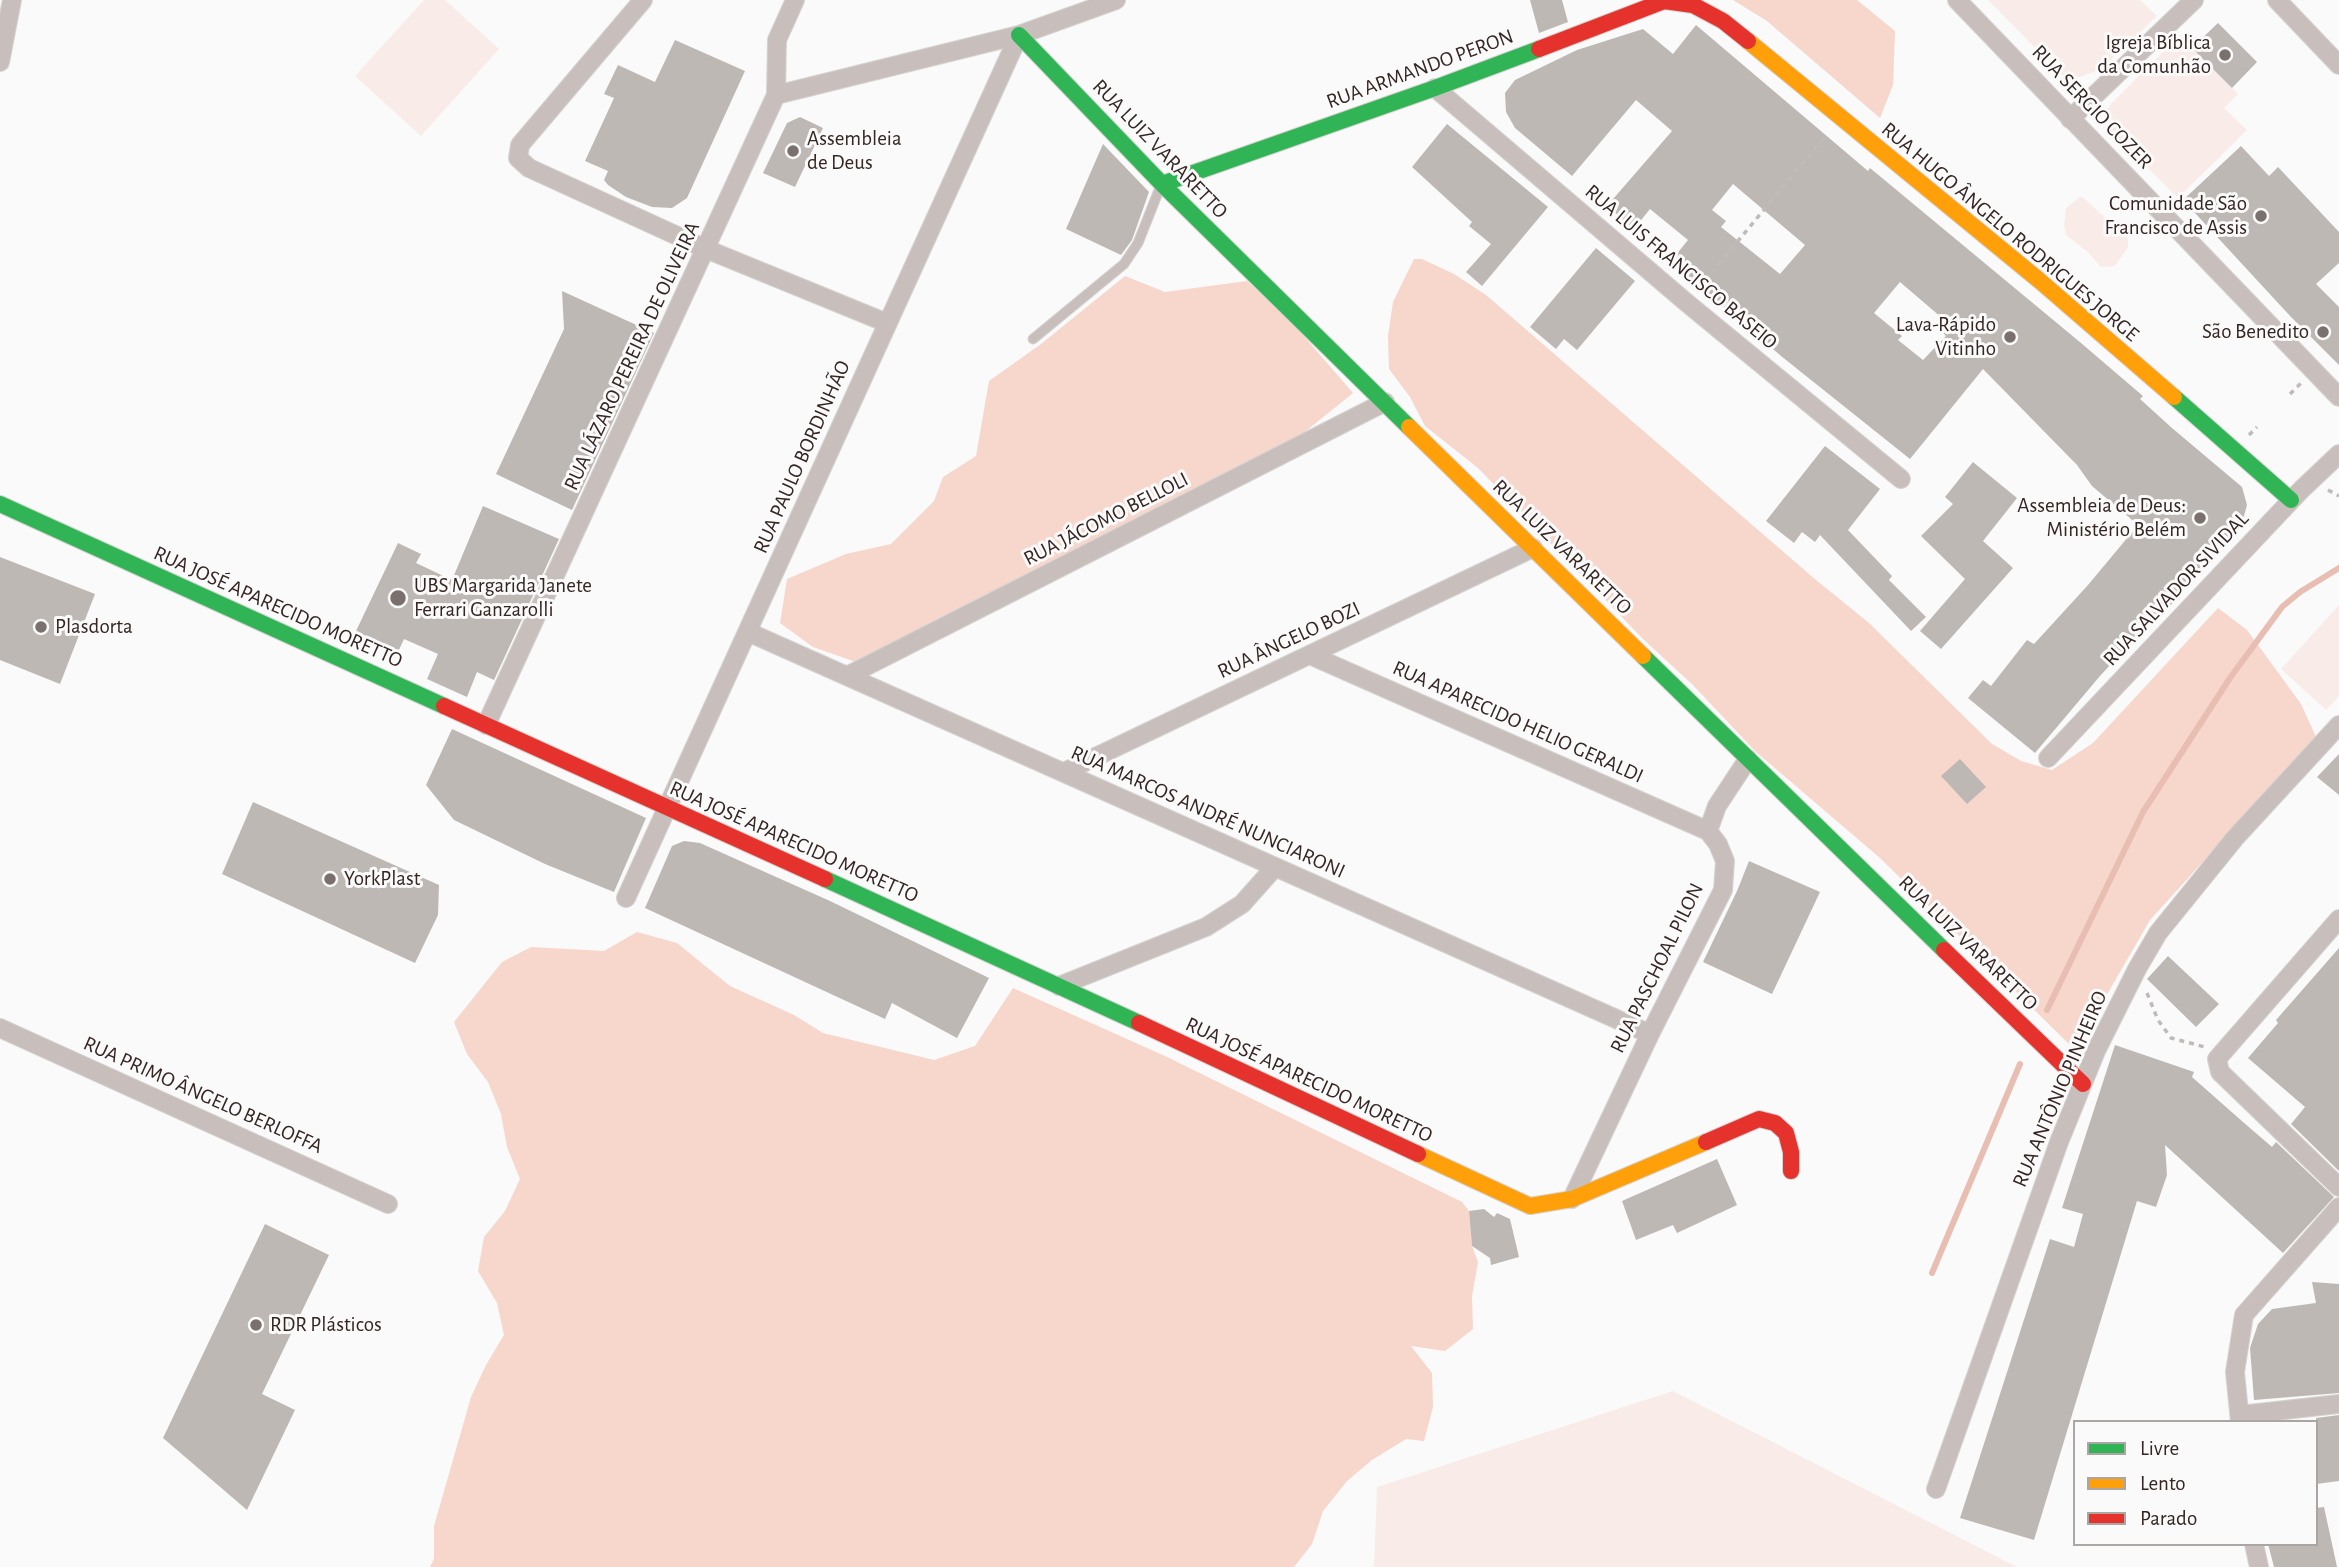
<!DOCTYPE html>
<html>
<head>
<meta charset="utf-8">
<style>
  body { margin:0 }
  #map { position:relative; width:2339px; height:1567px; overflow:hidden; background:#f9faf9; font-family:"Alegreya Sans",sans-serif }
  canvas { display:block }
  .legend { position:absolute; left:2073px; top:1420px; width:245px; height:126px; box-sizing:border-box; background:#f9faf9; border:2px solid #aba5a3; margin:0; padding:9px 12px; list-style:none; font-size:21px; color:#352623 }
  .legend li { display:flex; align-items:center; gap:14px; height:35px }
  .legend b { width:35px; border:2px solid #aba5a3 }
</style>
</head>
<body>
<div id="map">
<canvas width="2339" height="1567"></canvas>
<ul class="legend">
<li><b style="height:9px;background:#30b455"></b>Livre</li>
<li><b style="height:9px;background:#ff9f0a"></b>Lento</li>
<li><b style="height:9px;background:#e5322d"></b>Parado</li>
</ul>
</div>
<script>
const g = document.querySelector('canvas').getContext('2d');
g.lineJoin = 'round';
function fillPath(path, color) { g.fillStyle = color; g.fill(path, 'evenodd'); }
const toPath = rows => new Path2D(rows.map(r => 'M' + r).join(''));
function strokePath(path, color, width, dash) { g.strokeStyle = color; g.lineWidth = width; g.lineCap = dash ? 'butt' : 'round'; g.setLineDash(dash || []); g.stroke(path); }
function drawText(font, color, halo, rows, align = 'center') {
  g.font = font + ' "Alegreya Sans",sans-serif'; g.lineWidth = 6; g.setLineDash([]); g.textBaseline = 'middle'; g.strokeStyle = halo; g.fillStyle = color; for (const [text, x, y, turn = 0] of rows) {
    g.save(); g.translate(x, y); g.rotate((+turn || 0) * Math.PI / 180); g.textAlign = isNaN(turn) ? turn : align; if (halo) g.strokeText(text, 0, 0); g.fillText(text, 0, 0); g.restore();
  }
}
fillPath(toPath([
  [424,0,445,0,499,49,421,136,355,76],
  [1988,0,2140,0,2157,16,2101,69,2080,77,2063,76],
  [2180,35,2238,94,2224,108,2247,130,2178,198,2108,128,2104,115,2110,105],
  [2081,196,2128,238,2128,247,2115,266,2101,267,2089,253,2066,235,2064,226,2066,208],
  [2339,605,2339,696,2326,710,2281,669],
  [1673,1391,2017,1567,1374,1567,1377,1487]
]), '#f9ece8');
fillPath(toPath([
  [1733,0,1857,0,1895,31,1893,85,1880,118,1767,21],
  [1414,259,1422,259,1454,274,1486,295,1816,580,1869,623,1992,744,2021,761,2052,770,2093,743,2218,608,2247,630,2301,704,2316,737,2150,920,2075,1050,1880,858,1756,752,1693,685,1643,639,1478,468,1425,426,1410,397,1389,369,1388,336,1393,302],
  [1125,276,1165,292,1247,281,1282,311,1353,393,1296,439,856,662,813,647,780,623,787,579,846,554,891,544,934,501,943,477,976,456,989,381,1041,344],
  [637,932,677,943,730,986,794,1015,823,1033,934,1060,975,1046,1013,988,1165,1056,1462,1202,1469,1211,1472,1246,1478,1262,1472,1296,1473,1329,1445,1351,1411,1346,1432,1373,1433,1407,1424,1441,1406,1439,1372,1460,1347,1481,1323,1511,1312,1544,1294,1567,430,1567,434,1559,434,1526,471,1397,486,1365,504,1335,497,1303,478,1271,484,1237,505,1211,520,1179,507,1147,501,1114,488,1082,467,1054,454,1022,502,962,531,947,604,951]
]), '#f7d6cc');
strokePath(toPath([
  [2047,1010,2143,812,2230,678,2282,607,2300,592,2339,568],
  [1932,1273,2020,1064]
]), '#e8beb3', 6);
fillPath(toPath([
  [1530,0,1562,0,1568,22,1539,33],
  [2218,23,2257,62,2232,88,2192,48],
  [1696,25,1868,171,1870,168,2081,343,2143,396,2140,399,2172,428,2242,487,2247,505,2242,523,2158,620,2154,617,2100,676,2035,753,1968,698,1983,680,1991,686,2027,640,2034,644,2088,585,2138,525,2092,486,2077,465,1983,369,1910,459,1781,356,1671,261,1688,240,1650,209,1634,229,1607,206,1672,131,1636,100,1572,176,1515,128,1506,112,1505,93,1515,80,1577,50,1643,29,1673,54],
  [1733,184,1805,245,1780,274,1721,227,1726,221,1712,210],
  [1900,282,1949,324,1942,332,1946,336,1923,360,1898,340,1902,336,1874,313],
  [675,40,745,71,687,198,672,208,652,207,626,197,608,185,604,180,608,171,585,161,614,98,604,94,618,65,655,82],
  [800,117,823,128,795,187,763,173,787,123],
  [1447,124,1548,207,1482,286,1466,272,1491,244,1469,226,1472,222,1412,167],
  [1103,144,1149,192,1132,240,1121,255,1066,229],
  [2241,146,2269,176,2278,167,2339,232,2339,263,2316,284,2339,307,2339,365,2291,317,2183,200],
  [1596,248,1635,281,1577,350,1564,339,1556,349,1530,327],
  [562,291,654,333,572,510,496,474,564,329],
  [1825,446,1880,489,1848,530,1892,576,1889,580,1926,617,1911,631,1820,535,1815,542,1802,532,1794,543,1766,521],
  [1973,462,2017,498,1983,541,2013,568,1941,649,1920,631,1965,579,1921,536,1953,504,1945,497],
  [483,506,559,539,494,680,477,672,467,697,427,679,438,654,404,639,398,652,356,631,398,543,421,554,416,563,452,580],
  [0,557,95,594,60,684,0,660],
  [452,729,646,818,614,892,545,864,454,820,426,785],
  [2339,754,2339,795,2317,777],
  [1960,759,1986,787,1967,804,1941,776],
  [253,802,439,885,438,915,415,963,222,874],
  [684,841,700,843,830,901,989,978,957,1038,892,1003,885,1019,645,908,672,846],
  [1749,861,1820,892,1772,994,1703,962,1737,891],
  [2339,948,2339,1171,2291,1124,2305,1107,2248,1058,2278,1023,2276,1020],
  [2168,956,2219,1004,2196,1027,2147,979],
  [2115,1045,2194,1072,2192,1077,2243,1122,2272,1147,2276,1142,2334,1197,2283,1253,2165,1145,2167,1175,2156,1207,2137,1201,2034,1540,1960,1518,2050,1239,2074,1247,2083,1214,2062,1208],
  [1717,1159,1737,1205,1677,1233,1673,1225,1636,1240,1622,1201],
  [1484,1209,1494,1217,1497,1213,1510,1219,1519,1257,1491,1265,1490,1258,1472,1246,1469,1211],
  [265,1224,329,1255,262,1394,295,1410,247,1510,163,1438],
  [2312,1282,2339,1284,2339,1393,2254,1400,2250,1348,2258,1324,2272,1309,2316,1303],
  [2339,1415,2339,1481,2316,1484,2316,1418],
  [2324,1507,2337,1567,2274,1567,2268,1544,2316,1544,2316,1508]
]), '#beb8b5');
const lane = toPath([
  [1033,339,1124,264,1138,243,1161,185]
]);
const street = toPath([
  [643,0,520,145,518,158,529,168,706,249,887,323],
  [1957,0,2339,397],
  [2277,0,2339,65],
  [0,62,12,0],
  [1435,88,1687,303,1901,479],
  [776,95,1019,35,1116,0],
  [2070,119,2194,0],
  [748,632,1650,1034],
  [1310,655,1708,831],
  [847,676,1385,402],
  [486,725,776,95,777,40,795,0],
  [2048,758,2301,490,2339,454],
  [1064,772,1533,548],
  [626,898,1019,35],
  [2339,919,2217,1059,2220,1072,2339,1187],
  [1059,986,1206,927,1242,904,1275,867],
  [0,1028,388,1204],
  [1572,1199,1650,1034,1723,890,1725,861,1718,844,1708,831,1717,806,1748,759],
  [2240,1415,2339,1404],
  [2240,1422,2235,1372,2244,1315,2339,1207],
  [1936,1489,2059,1142,2096,1051,2137,969,2158,933,2235,838,2339,725],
  [2254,1544,2259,1567]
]);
const fast = toPath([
  [1019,35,1162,184,1409,427],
  [1162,184,1435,88,1539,49],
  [2174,397,2291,500],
  [0,504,444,706],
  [1643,656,1944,950],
  [825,879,1139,1023]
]);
const slow = toPath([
  [1748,41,2040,281,2174,397],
  [1409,427,1643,656],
  [1418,1154,1530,1206,1572,1199,1706,1142]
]);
const jam = toPath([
  [1539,49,1664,1,1693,5,1723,21,1748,41],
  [444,706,825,879],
  [1944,950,2083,1084],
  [1139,1023,1418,1154],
  [1706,1142,1759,1119,1775,1123,1786,1133,1791,1152,1791,1171]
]);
strokePath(lane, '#d6d4d2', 11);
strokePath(street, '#d6d4d2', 20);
strokePath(fast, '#d6d4d2', 18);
strokePath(slow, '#d6d4d2', 18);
strokePath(jam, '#d6d4d2', 18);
strokePath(toPath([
  [1699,288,1826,135],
  [2290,394,2301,383],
  [2249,435,2257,427],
  [2328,490,2339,496],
  [2147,993,2158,1020,2171,1038,2205,1047]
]), '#c0bab9', 3.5, [5, 5]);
strokePath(lane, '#c8bfbd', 9);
strokePath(street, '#c8bfbd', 18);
strokePath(fast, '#30b455', 16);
strokePath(slow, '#ff9f0a', 16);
strokePath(jam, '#e5322d', 16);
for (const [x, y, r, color] of [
  [2225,55,7,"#7a706e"],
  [793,151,7,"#7a706e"],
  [2261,216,7,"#7a706e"],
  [2323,332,7,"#7a706e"],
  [2010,337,7,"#7a706e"],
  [2200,518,7,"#7a706e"],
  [398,598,9,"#7a706e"],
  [41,627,7,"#7a706e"],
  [330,879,7,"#7a706e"],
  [256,1325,7,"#7a706e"]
]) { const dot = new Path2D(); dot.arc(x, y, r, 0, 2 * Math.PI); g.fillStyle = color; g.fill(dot); strokePath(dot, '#f9faf9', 2.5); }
drawText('21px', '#352623', '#f9faf9', [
  ["Igreja Bíblica",2211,43],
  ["da Comunhão",2211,67],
  ["Assembleia",807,139,"left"],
  ["de Deus",807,163,"left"],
  ["Comunidade São",2247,204],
  ["Francisco de Assis",2247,228],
  ["Lava-Rápido",1996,325],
  ["Vitinho",1996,349],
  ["São Benedito",2309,332],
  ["Assembleia de Deus:",2186,506],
  ["Ministério Belém",2186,530],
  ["UBS Margarida Janete",414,586,"left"],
  ["Ferrari Ganzarolli",414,610,"left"],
  ["Plasdorta",55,627,"left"],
  ["YorkPlast",344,879,"left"],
  ["RDR Plásticos",270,1325,"left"]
], 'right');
drawText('21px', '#352623', '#f9faf9', [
  ["RUA ARMANDO PERON",1420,69,-20],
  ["RUA SERGIO COZER",2092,107,46],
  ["RUA LUIZ VARARETTO",1160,149,46],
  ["RUA HUGO ÂNGELO RODRIGUES JORGE",2010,232,40],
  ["RUA LUIS FRANCISCO BASEIO",1681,267,40],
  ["RUA LÁZARO PEREIRA DE OLIVEIRA",632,356,-65],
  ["RUA PAULO BORDINHÃO",802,457,-66],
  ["RUA JÁCOMO BELLOLI",1106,519,-27],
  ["RUA LUIZ VARARETTO",1562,547,44],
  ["RUA SALVADOR SIVIDAL",2176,589,-47],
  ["RUA JOSÉ APARECIDO MORETTO",278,607,24],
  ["RUA ÂNGELO BOZI",1289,640,-25],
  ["RUA APARECIDO HELIO GERALDI",1518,722,24],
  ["RUA MARCOS ANDRÉ NUNCIARONI",1208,812,24],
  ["RUA JOSÉ APARECIDO MORETTO",794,842,24],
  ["RUA LUIZ VARARETTO",1968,943,44],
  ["RUA PASCHOAL PILON",1657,968,-64],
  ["RUA JOSÉ APARECIDO MORETTO",1309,1080,25],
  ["RUA ANTÔNIO PINHEIRO",2060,1089,-67],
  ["RUA PRIMO ÂNGELO BERLOFFA",203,1095,24]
]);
</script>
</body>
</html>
